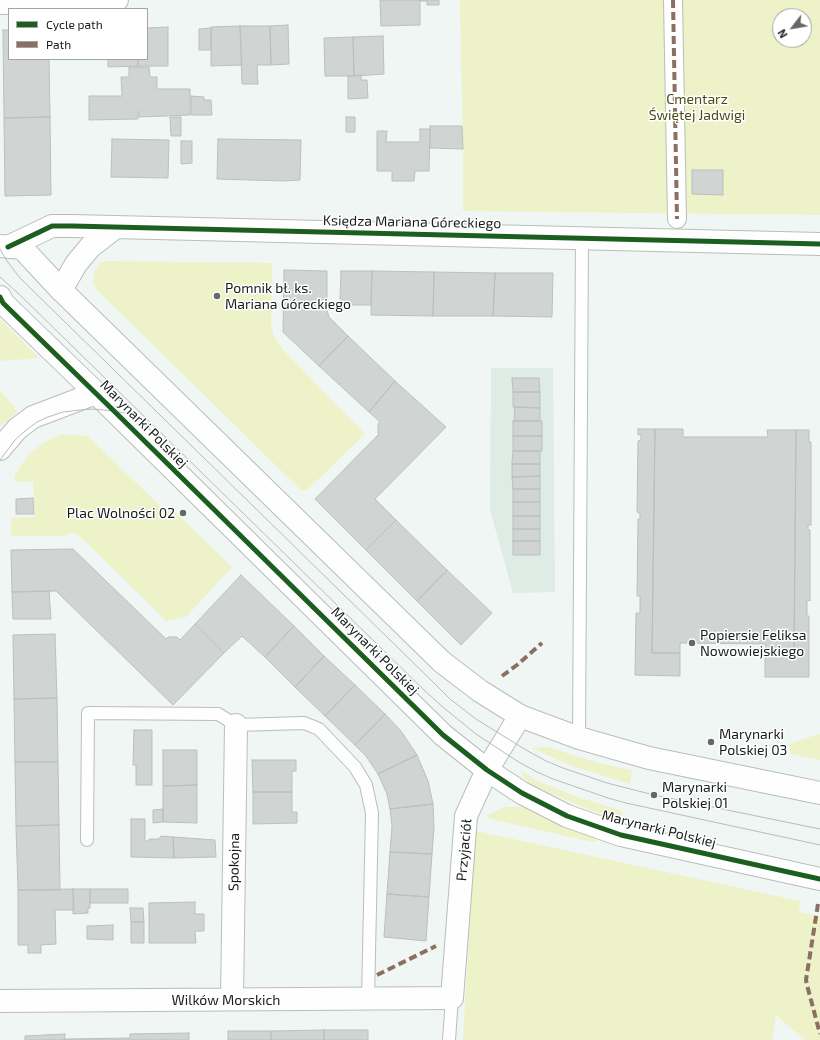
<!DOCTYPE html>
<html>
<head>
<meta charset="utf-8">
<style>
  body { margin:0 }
  #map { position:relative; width:820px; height:1040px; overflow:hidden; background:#f0f6f3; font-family:"Exo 2",sans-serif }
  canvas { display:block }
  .legend { position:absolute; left:8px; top:8px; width:140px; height:52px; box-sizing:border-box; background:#fff; border:1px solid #a2a5a3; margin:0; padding:5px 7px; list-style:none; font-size:12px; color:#171d1a }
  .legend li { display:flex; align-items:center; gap:8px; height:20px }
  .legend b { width:20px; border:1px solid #a2a5a3 }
  .north { position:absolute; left:772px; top:8px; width:40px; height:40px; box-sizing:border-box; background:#fff; border:1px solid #a2a5a3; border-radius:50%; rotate:239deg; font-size:11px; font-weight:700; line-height:16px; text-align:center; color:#171d1a }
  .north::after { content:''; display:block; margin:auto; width:14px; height:18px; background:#636966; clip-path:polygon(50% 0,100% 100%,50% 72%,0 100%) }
</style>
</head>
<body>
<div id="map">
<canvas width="820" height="1040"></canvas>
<ul class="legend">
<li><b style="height:5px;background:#1b5e20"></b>Cycle path</li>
<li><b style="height:5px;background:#8d6e63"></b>Path</li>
</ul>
<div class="north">N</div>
</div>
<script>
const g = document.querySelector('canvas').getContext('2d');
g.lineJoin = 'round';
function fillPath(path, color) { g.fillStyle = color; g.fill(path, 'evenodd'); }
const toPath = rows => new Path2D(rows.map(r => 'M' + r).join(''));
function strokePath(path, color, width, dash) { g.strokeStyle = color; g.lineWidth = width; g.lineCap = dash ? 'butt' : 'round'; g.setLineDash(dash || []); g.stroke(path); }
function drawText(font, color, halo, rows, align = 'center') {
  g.font = font + ' "Exo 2",sans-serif'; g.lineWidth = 3; g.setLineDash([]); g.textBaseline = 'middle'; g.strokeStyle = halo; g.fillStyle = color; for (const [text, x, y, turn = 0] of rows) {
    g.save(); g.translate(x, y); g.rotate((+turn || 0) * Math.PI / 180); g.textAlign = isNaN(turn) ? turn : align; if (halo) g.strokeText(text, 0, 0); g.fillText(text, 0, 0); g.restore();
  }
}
fillPath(toPath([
  [491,368,553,368,555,592,513,593,490,510]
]), '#deece5');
fillPath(toPath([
  [460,0,820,0,820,215,463,211,463,149],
  [780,16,804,16,804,40,780,40],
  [107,261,272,263,271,324,274,337,285,352,365,434,308,489,302,491,96,289,93,280,95,270,101,262],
  [0,319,39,358,0,361],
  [0,390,18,412,0,426],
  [62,434,88,436,161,507,170,507,232,567,186,617,166,621,86,542,73,532,64,536,11,536,11,518,35,517,34,496,33,481,15,482,14,476,28,455,43,443],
  [820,734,820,760,790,754,790,744,794,742],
  [540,747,548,747,595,762,632,770,630,784,569,765,532,748],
  [520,770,536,780,557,789,575,796,622,811,621,820,590,810,538,788,530,783,525,779],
  [504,807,522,807,532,811,556,823,596,839,597,841,592,842,491,819,486,816],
  [476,831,800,901,799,912,820,916,820,1040,805,1040,776,1015,772,1040,463,1040,475,835]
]), '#edf2c8');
const building = toPath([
  [380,0,420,0,420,25,381,26,380,0],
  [420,0,439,0,439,5,427,5,427,1,419,1,420,0],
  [288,25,289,64,271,65,270,26,288,25],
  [240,26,270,26,271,65,257,65,258,84,242,84,240,26],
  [240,26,242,65,211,66,211,27,240,26],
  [168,27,168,66,138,66,138,59,147,59,147,28,168,27],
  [211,28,211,50,199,50,199,29,211,28],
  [3,30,9,30,9,59,49,59,50,117,4,118,3,30],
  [383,36,384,74,354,76,353,37,383,36],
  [353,37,354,76,325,76,324,38,353,37],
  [108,59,138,59,138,66,108,67,108,59],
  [129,67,149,67,150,77,157,77,157,89,190,89,190,115,139,117,139,111,138,112,138,119,89,120,89,96,122,96,121,77,129,77,129,67],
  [361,75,361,80,367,80,368,98,348,99,348,76,361,75],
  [191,96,204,97,204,100,211,100,212,115,191,115,191,96],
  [50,117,51,195,5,196,4,118,50,117],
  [170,117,181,117,181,136,171,136,170,117],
  [346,117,355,117,355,132,346,132,346,117],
  [430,126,462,126,463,149,430,148,430,126],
  [420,129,430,129,429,171,415,171,414,181,392,181,392,171,377,171,377,131,387,131,386,142,420,142,420,129],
  [112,139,169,140,168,178,111,177,112,139],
  [218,139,301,140,300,180,284,181,217,179,218,139],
  [181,141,192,141,192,163,181,164,181,141],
  [692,170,723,170,723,195,692,194,692,170],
  [284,270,327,271,327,310,329,317,348,336,319,366,283,332,284,270],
  [341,271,372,271,371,305,346,305,340,299,341,271],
  [372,271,434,272,433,316,371,315,372,271],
  [434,272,495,273,493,316,433,316,434,272],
  [495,273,553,273,552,317,493,316,495,273],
  [348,336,395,381,369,412,319,366,348,336],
  [512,378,539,378,540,392,513,392,512,378],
  [395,381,446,427,375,499,396,520,366,550,315,499,379,434,378,433,378,424,380,422,369,412,395,381],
  [513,392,540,392,540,408,513,407,513,392],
  [515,407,540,408,540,421,514,421,515,407],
  [513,421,542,421,542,436,513,436,513,421],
  [638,429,655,429,652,653,680,653,680,676,635,675,636,613,640,613,640,596,637,596,638,519,640,519,640,513,637,512,638,441,641,440,641,434,638,435,638,429],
  [655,429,683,429,683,437,768,437,767,430,796,430,794,655,765,654,766,644,680,643,680,653,652,653,655,429],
  [796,430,809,430,809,442,811,442,811,525,808,525,808,530,810,530,810,601,807,600,807,616,809,616,809,677,765,677,765,654,794,655,796,430],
  [513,436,542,436,542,451,513,451,513,436],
  [513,451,540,451,540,464,512,464,513,451],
  [512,464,540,464,540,476,512,477,512,464],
  [540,476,540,489,513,489,512,477,540,476],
  [513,489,540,489,540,502,513,502,513,489],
  [33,498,34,514,16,514,16,499,33,498],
  [513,502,540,502,540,516,513,516,513,502],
  [513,516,540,516,540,529,513,529,513,516],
  [396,520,447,570,417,601,366,550,396,520],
  [513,529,540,529,540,541,513,541,513,529],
  [513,541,540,541,540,555,513,555,513,541],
  [73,549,166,639,168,637,177,637,180,640,195,624,224,653,173,705,56,591,12,592,11,550,73,549],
  [447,570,492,613,461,645,417,601,447,570],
  [241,575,294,626,265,657,242,636,224,653,195,624,241,575],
  [49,591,51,619,13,619,12,592,49,591],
  [294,626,324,656,295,687,265,657,294,626],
  [55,634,57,698,14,699,13,635,55,634],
  [324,656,355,685,325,716,295,687,324,656],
  [355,685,385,714,355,745,325,716,355,685],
  [57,698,58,762,15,762,14,699,57,698],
  [385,714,401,731,417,755,378,774,366,756,355,745,385,714],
  [134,730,152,730,152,785,136,785,136,765,133,765,134,730],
  [163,750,197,750,197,785,163,786,163,750],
  [417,755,428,781,433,804,390,809,387,794,378,774,417,755],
  [252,760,296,760,296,771,292,771,292,792,253,792,252,760],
  [15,762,58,762,59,825,16,826,15,762],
  [197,785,197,823,163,822,163,786,197,785],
  [253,792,292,792,292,812,297,812,297,823,253,824,253,792],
  [433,804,434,827,432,854,390,852,392,826,390,809,433,804],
  [163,809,163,822,153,823,153,810,163,809],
  [131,819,145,819,145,841,149,841,149,839,159,839,161,836,173,837,174,858,131,857,131,819],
  [59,825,60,890,18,890,16,826,59,825],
  [173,837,215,840,216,857,174,858,173,837],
  [390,852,432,854,429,897,387,894,390,852],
  [73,889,74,910,55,910,56,944,41,945,41,953,28,953,28,945,18,945,18,890,73,889],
  [73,889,90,889,90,908,88,908,88,913,73,914,73,889],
  [90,889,128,889,128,903,90,903,90,889],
  [387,894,429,897,426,941,384,937,387,894],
  [195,902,195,914,204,914,204,931,195,931,196,943,149,943,149,903,195,902],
  [130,908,143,908,144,922,131,922,130,908],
  [131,922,144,922,144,943,131,943,131,922],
  [113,925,113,940,87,939,87,926,113,925],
  [324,1030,368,1030,368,1040,324,1040,324,1030],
  [324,1030,324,1040,271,1040,271,1031,324,1030],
  [228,1031,271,1031,271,1040,228,1040,228,1031],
  [189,1033,189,1040,64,1040,64,1039,130,1038,130,1034,189,1033],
  [65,1034,64,1040,25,1040,25,1036,65,1034]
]);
fillPath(building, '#d0d5d4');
strokePath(building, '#bac0be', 1);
const service = toPath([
  [579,738,582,238],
  [87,840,88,713,218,714,236,725,304,723,319,729,355,767,366,785,372,813,368,999],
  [449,1040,452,998]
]);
const pedestrian = toPath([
  [673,0,677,219]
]);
const minor = toPath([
  [0,3,117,0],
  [8,247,52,226,72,226,820,244],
  [61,290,76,264,90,247,116,227],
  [0,297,3,303,96,393],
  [232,999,236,725],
  [0,1001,452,998,466,816,487,770,520,716]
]);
const tertiary = toPath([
  [0,246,22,248,61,290,442,662,480,691,520,716,579,738,649,758,820,793],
  [0,449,17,429,33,417,96,393,443,735,487,770,522,793,567,816,621,835,820,879]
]);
strokePath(service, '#b9bebb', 14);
strokePath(pedestrian, '#b9bebb', 20);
strokePath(minor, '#b9bebb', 24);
strokePath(tertiary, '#b9bebb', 24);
strokePath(service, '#fdfefd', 12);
strokePath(pedestrian, '#fdfefd', 18);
strokePath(minor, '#fdfefd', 22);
strokePath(tertiary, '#fdfefd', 22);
strokePath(toPath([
  [0,249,7,261,20,278,435,684,450,699,476,719,526,750,546,761,563,768,607,783,654,795,820,829],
  [0,277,20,295,426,692,444,708,476,734,517,761,537,772,553,779,608,798,626,803,820,845],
  [0,460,15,440,25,431,37,422,48,417,63,412,80,410,93,409,114,411,125,413,135,416,145,422]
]), '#babbba', 1);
strokePath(toPath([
  [673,0,677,219],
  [502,676,517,665,542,643],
  [818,904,806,980,807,985,820,1034],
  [377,975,436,946]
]), '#8d6e63', 4, [8, 4]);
strokePath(toPath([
  [8,247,52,226,72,226,820,244],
  [0,297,3,303,114,411,443,735,487,770,522,793,567,816,621,835,820,879]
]), '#1b5e20', 5);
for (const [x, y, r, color] of [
  [217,296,4,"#636966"],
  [183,513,4,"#636966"],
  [692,643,4,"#636966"],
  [711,742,4,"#636966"],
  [654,795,4,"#636966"]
]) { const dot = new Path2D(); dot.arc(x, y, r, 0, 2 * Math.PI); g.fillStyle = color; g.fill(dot); strokePath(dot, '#fff', 1.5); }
drawText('14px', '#4a4c12', '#fff', [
  ["Cmentarz",697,99],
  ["Świętej Jadwigi",697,115]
]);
drawText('14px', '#171d1a', '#fff', [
  ["Księdza Mariana Góreckiego",412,222,1],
  ["Marynarki Polskiej",144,424,45],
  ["Marynarki Polskiej",375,651,45],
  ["Marynarki Polskiej",659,829,14],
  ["Przyjaciół",464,850,-85],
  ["Spokojna",234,862,-89],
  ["Wilków Morskich",226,1000]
]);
drawText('14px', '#171d1a', '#fff', [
  ["Pomnik bł. ks.",225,288],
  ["Mariana Góreckiego",225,304],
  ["Plac Wolności 02",175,513,"right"],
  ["Popiersie Feliksa",700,635],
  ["Nowowiejskiego",700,651],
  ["Marynarki",719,734],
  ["Polskiej 03",719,750],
  ["Marynarki",662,787],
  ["Polskiej 01",662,803]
], 'left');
</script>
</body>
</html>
